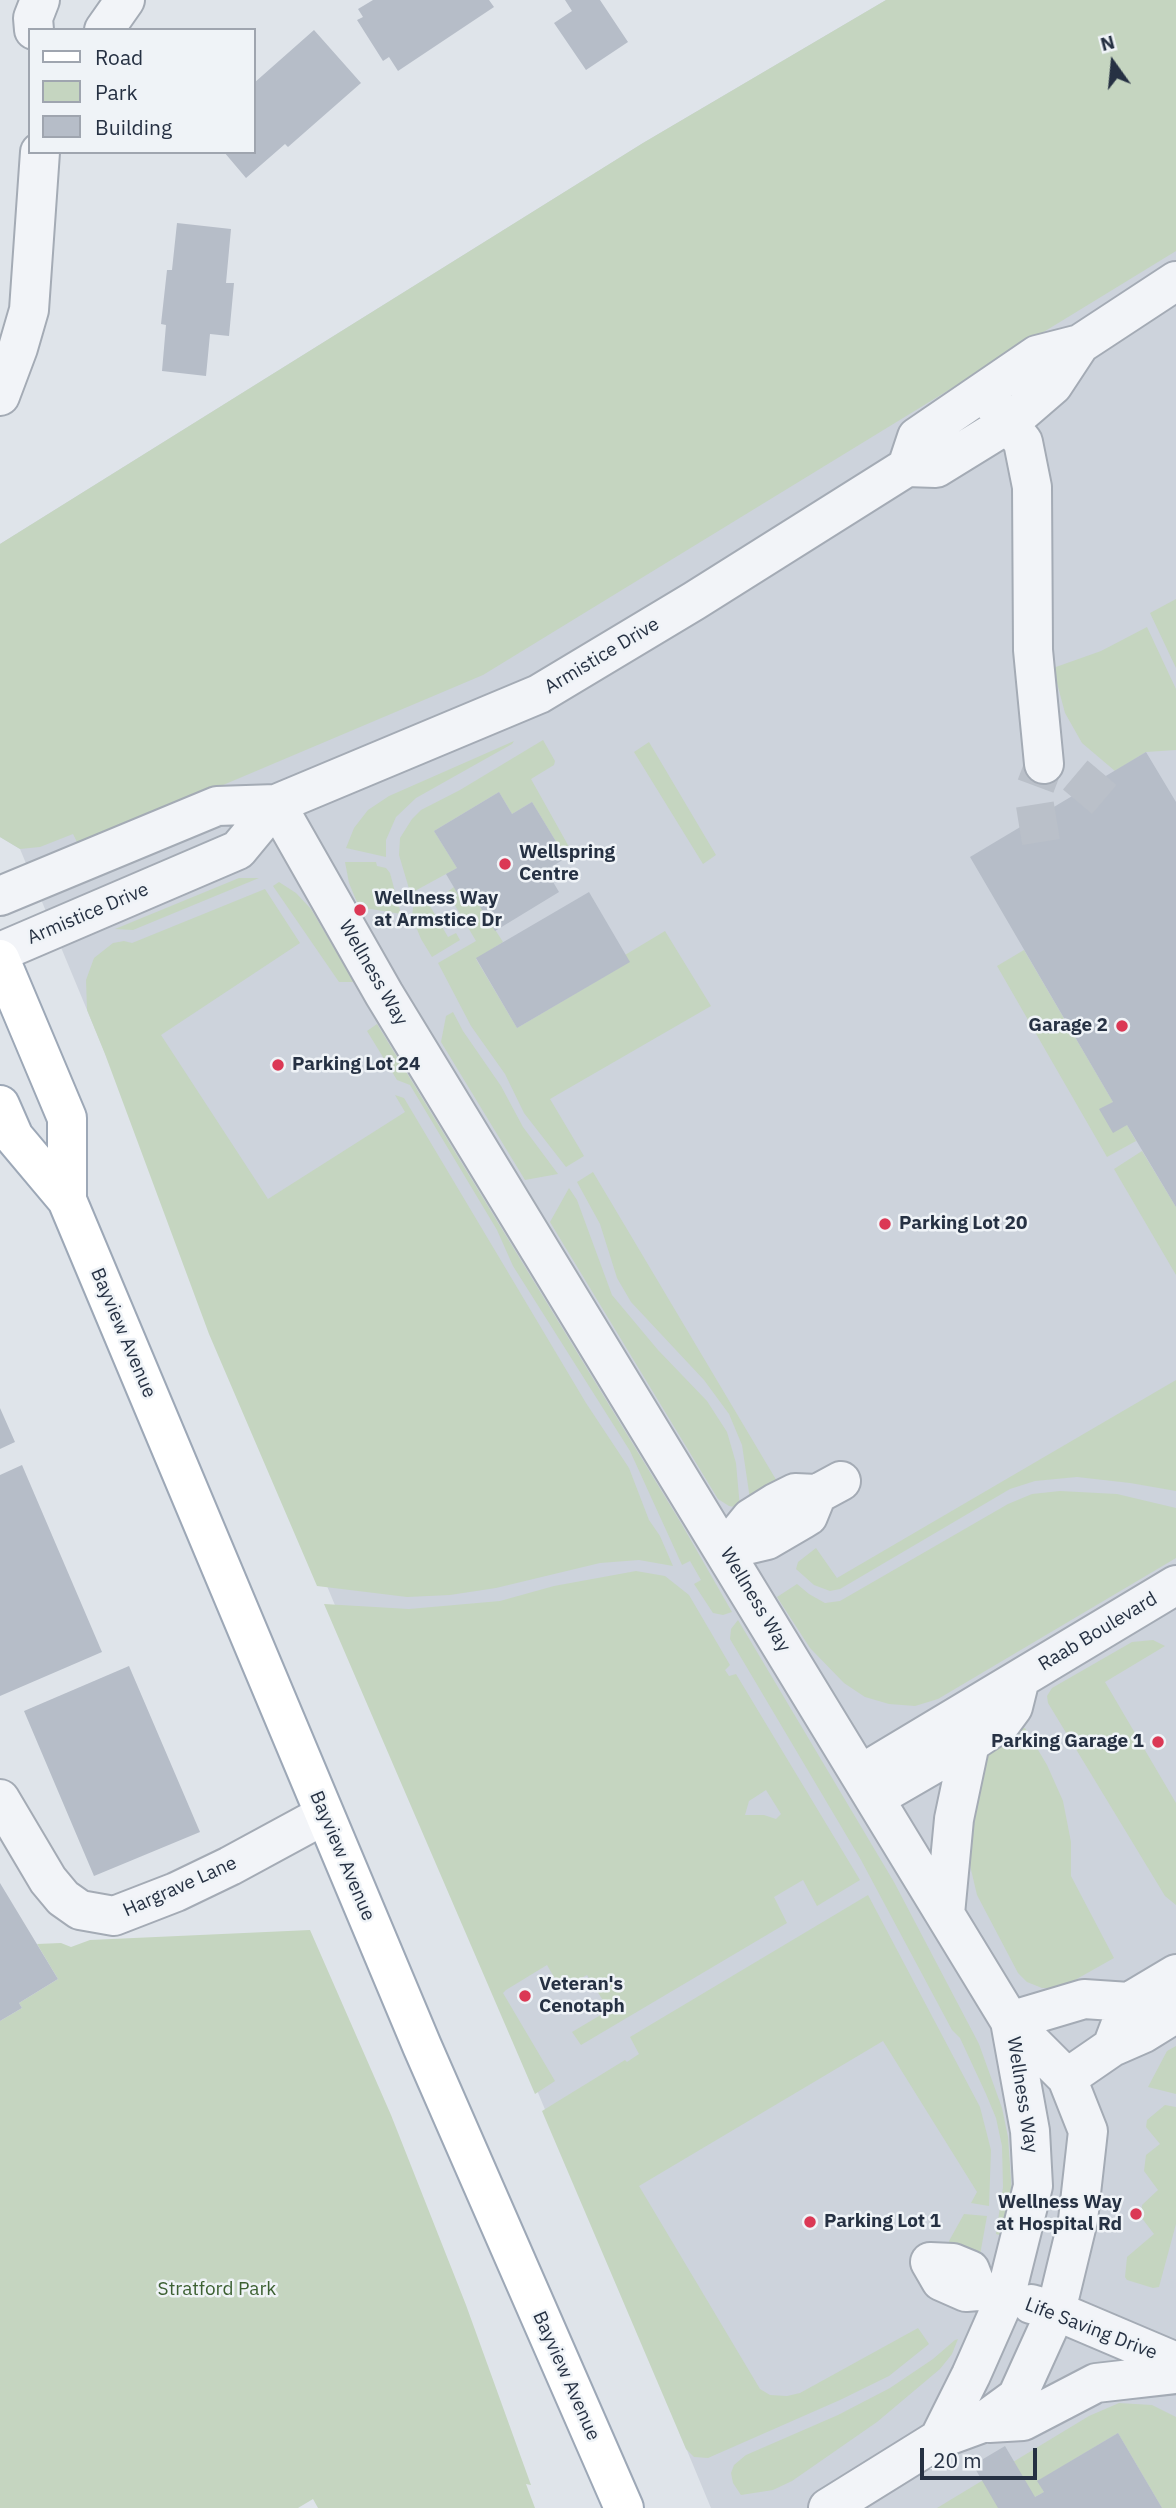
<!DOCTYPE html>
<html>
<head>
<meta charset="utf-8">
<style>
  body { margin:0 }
  #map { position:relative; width:1176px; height:2508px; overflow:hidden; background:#dfe4ea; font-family:"IBM Plex Sans",sans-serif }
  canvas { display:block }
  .legend { position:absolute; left:28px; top:28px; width:228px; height:126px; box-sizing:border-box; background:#eff3f7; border:2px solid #9fa5af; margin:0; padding:9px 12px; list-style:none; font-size:21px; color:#263143 }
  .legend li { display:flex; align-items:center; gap:14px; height:35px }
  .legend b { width:35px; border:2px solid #9fa5af }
  .north { position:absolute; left:1078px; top:28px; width:70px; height:70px; -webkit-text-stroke:5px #eff3f7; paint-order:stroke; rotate:345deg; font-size:19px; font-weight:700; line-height:28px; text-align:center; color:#263143 }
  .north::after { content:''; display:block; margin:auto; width:24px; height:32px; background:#263143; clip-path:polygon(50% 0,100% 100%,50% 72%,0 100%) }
  .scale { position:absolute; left:920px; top:2448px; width:117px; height:32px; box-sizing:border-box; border:4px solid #263143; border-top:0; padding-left:9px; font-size:21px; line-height:24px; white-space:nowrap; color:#263143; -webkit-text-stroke:5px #eff3f7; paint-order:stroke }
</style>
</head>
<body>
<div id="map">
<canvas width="1176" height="2508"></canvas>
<ul class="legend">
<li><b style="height:9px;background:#fff"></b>Road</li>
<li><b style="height:19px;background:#c5d5c0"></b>Park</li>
<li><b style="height:19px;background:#b6bdc8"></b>Building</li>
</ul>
<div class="north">N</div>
<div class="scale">20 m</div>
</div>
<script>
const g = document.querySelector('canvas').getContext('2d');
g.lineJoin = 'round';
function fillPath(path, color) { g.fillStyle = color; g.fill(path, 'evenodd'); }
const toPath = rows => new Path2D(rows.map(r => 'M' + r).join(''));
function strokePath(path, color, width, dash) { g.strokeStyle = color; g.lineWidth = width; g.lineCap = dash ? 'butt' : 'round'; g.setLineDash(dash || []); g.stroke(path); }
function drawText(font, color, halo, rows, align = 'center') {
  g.font = font + ' "IBM Plex Sans",sans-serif'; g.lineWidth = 5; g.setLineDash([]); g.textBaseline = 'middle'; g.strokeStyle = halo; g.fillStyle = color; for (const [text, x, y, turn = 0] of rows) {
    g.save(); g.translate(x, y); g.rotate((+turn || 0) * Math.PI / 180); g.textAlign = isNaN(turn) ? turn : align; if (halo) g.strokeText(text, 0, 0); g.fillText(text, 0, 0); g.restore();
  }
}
fillPath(toPath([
  [886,0,1176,0,1176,2508,711,2508,20,849,0,837,0,544,643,143]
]), '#cdd3dc');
fillPath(toPath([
  [886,0,1176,0,1176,251,483,675,79,846,73,834,40,847,20,849,0,837,0,544,643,143],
  [1176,599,1176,668,1150,613],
  [1147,627,1176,689,1176,750,1146,752,1115,771,1082,743,1065,713,1053,668,1101,651],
  [543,740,555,761,554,765,531,779,573,854,566,858,532,802,512,814,499,792,434,831,457,868,413,892,410,892,399,855,400,838,412,819,421,810,460,790],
  [514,741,512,744,416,798,396,817,386,840,386,857,346,848,354,828,368,810,389,796],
  [649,742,716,855,703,864,634,752],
  [345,862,376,862,377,866,386,868,390,873,401,914,359,907,349,883],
  [239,878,259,878,133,930,115,929],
  [279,882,296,893,311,909,354,982,339,982,273,886],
  [454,887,462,901,473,895,503,942,476,959,517,1028,629,962,625,955,665,931,711,1006,550,1099,584,1156,566,1167,524,1113,505,1074,471,1026,438,963,476,941,447,892],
  [265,889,300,943,161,1035,268,1199,405,1112,395,1095,404,1098,586,1403,629,1468,649,1520,660,1536,673,1566,639,1560,600,1563,496,1588,450,1595,407,1597,317,1586,209,1334,105,1054,87,1010,86,980,94,958,113,943,124,941,132,943],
  [433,894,437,901,430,906,448,937,456,933,460,940,432,957,421,939,412,917,413,908,416,904],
  [1024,950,1113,1102,1100,1110,1127,1125,1136,1141,1107,1157,997,966],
  [453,1012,463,1031,501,1086,523,1127,558,1174,525,1180,441,1042,446,1016],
  [377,1024,681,1523,732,1612,723,1615,713,1613,694,1584,701,1580,690,1561,682,1565,630,1451,513,1266,497,1230,410,1085,397,1080,367,1031],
  [1142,1151,1176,1207,1176,1275,1114,1169],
  [593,1172,781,1488,751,1506,742,1445,729,1414,704,1380,631,1302,617,1278,600,1224,577,1182],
  [569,1188,577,1200,612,1295,658,1350,707,1401,727,1432,736,1463,740,1508,729,1506,718,1499,550,1222],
  [1176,1380,1176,1491,1130,1483,1077,1477,1035,1481,1010,1489,840,1589,830,1591,814,1585,796,1569,798,1562,816,1548,837,1578],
  [1060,1491,1117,1494,1176,1508,1176,1558,938,1699,915,1706,889,1704,865,1697,844,1683,810,1648,777,1597,797,1584,809,1594,825,1603,840,1601,1008,1504,1032,1494],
  [636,1571,665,1576,689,1595,730,1665,725,1670,729,1676,736,1674,860,1880,817,1906,803,1880,774,1897,787,1923,581,2045,572,2032,609,2010,587,1975,561,1989,547,1965,506,1990,503,1993,555,2081,535,2094,324,1604,409,1609,500,1601,554,1586],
  [766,1790,781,1814,776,1819,764,1815,745,1815,749,1801],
  [738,1620,894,1882,979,2044,1002,2108,1008,2137,1012,2194,1003,2236,996,2234,1003,2187,1002,2146,996,2118,986,2094,960,2038,952,2030,861,1860,730,1639,731,1629],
  [1153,1640,1165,1646,1105,1682,1176,1803,1176,1905,1165,1896,1048,1703,1047,1696,1052,1688,1132,1642],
  [1010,1724,1025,1728,1047,1765,1063,1801,1071,1842,1071,1876,1114,1958,1059,1989,1042,1988,1027,1982,1018,1973,977,1895,968,1857,968,1810,988,1746],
  [868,1895,980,2107,991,2150,989,2206,971,2203,977,2192,883,2041,639,2186,760,2389,770,2395,787,2396,800,2393,918,2328,929,2344,889,2376,840,2400,708,2458,694,2457,686,2449,542,2111,625,2060,627,2062,639,2054,630,2037],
  [310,1930,391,2115,466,2305,531,2485,526,2484,535,2508,318,2508,313,2499,298,2508,0,2508,0,2021,22,2008,19,2003,58,1979,37,1944,61,1943,71,1947,90,1940],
  [1176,2046,1176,2094,1148,2087,1167,2051],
  [1165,2105,1176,2107,1176,2224,1159,2287,1153,2288,1127,2280,1125,2277,1127,2257,1154,2234,1141,2217,1142,2205,1158,2190,1144,2171,1146,2155,1160,2144,1146,2127,1147,2120],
  [964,2214,987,2216,980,2255,950,2247,949,2241],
  [958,2339,952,2354,940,2369,877,2422,792,2481,773,2490,741,2495,733,2483,731,2473,734,2465,746,2455,838,2415,890,2388,933,2359,955,2340],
  [1119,2403,1152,2405,1176,2417,1176,2508,1162,2508,1118,2433,1038,2481,1044,2492,1015,2508,937,2508,1089,2416]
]), '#c5d5c0');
fillPath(toPath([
  [373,0,489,0,494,7,398,71,389,57,383,61,357,20,363,17,358,9],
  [565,0,600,0,628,42,586,70,554,23,572,11],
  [314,30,361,83,288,147,285,144,246,178,224,152,254,152,254,83],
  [177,223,231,229,226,283,234,283,229,336,210,334,206,376,162,371,166,325,161,324,167,270,172,270],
  [1146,752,1176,802,1176,1207,1127,1125,1113,1133,1099,1109,1113,1102,970,857],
  [499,792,512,814,532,802,566,858,546,870,559,892,495,931,473,895,462,901,446,874,457,868,434,831],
  [589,892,630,962,517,1028,476,958],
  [0,1408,15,1442,0,1449],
  [22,1465,102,1652,0,1696,0,1475],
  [129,1666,200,1832,94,1876,24,1711],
  [0,1883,58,1979,19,2003,22,2008,0,2021],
  [1118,2433,1162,2508,998,2508,973,2465,1005,2446,1035,2497,1044,2492,1037,2481]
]), '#b6bdc8');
strokePath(toPath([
  [1041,842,1033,793,1044,764,1073,773,1105,800]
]), '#bac0c9', 38, [38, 19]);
const minor = toPath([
  [34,30,33,18,40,0],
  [104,30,125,0],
  [984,392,1023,442,1032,487,1033,650,1044,764],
  [0,396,18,348,29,310,40,152],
  [907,467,917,437,1037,355,1080,344,1176,281],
  [276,804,384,994,1010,2021,1030,2131,1033,2186,1005,2298,971,2375,939,2439],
  [0,896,217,806,276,804,539,694,694,601,907,467,936,468,1009,423,1053,385,1080,344],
  [0,952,238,850,276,804],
  [725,1550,751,1518,775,1503,795,1493,817,1494,841,1481],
  [725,1550,767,1540,803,1519,808,1516,817,1494],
  [861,1774,1176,1585],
  [875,1798,970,1743,1002,1722,1013,1707,1020,1679],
  [0,1799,48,1880,63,1898,80,1910,114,1916,176,1892,230,1866,324,1815],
  [945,1914,954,1819,970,1743],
  [1010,2021,1084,1999,1129,2002,1176,1974],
  [1112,2047,1144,2033,1176,2013],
  [1067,2078,1112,2047,1129,2002],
  [930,2262,953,2263,970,2270,978,2291,966,2292,941,2281,930,2262],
  [1031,2304,1056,2311,1176,2362],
  [989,2423,1023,2421,1096,2383,1176,2374],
  [828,2508,939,2439,980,2424,1017,2397,1056,2311,1078,2220,1088,2131,1067,2078,1010,2021]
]);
const major = toPath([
  [0,959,67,1118,67,1200],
  [0,1105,14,1137,67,1200,422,2046,624,2508]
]);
strokePath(minor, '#a4abb5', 42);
strokePath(major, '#9da8b7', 42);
strokePath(minor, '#f2f4f8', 38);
strokePath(major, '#fff', 38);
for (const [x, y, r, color] of [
  [505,864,7,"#db3855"],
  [360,910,7,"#db3855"],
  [1122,1026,7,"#db3855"],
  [278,1065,7,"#db3855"],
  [885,1224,7,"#db3855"],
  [1158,1742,7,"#db3855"],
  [525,1996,7,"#db3855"],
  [1136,2214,7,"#db3855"],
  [810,2222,7,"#db3855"]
]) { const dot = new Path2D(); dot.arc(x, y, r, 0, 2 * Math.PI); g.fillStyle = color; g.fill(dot); strokePath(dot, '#eff3f7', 2.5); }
drawText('19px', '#263143', '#eff3f7', [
  ["Armistice Drive",602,656,-31],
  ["Armistice Drive",88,914,-23],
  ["Wellness Way",373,973,60],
  ["Bayview Avenue",123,1333,67],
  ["Wellness Way",755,1600,59],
  ["Raab Boulevard",1098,1632,-31],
  ["Bayview Avenue",342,1856,67],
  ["Hargrave Lane",180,1887,-24],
  ["Wellness Way",1022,2095,81],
  ["Life Saving Drive",1091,2329,21],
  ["Bayview Avenue",566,2376,66]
]);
drawText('bold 19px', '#263143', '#eff3f7', [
  ["Wellspring",519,853],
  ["Centre",519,875],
  ["Wellness Way",374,899],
  ["at Armstice Dr",374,921],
  ["Garage 2",1108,1026,"right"],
  ["Parking Lot 24",292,1065],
  ["Parking Lot 20",899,1224],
  ["Parking Garage 1",1144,1742,"right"],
  ["Veteran's",539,1985],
  ["Cenotaph",539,2007],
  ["Wellness Way",1122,2203,"right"],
  ["at Hospital Rd",1122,2225,"right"],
  ["Parking Lot 1",824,2222]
], 'left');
drawText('19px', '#3c6032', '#eff3f7', [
  ["Stratford Park",217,2290]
]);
</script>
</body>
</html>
